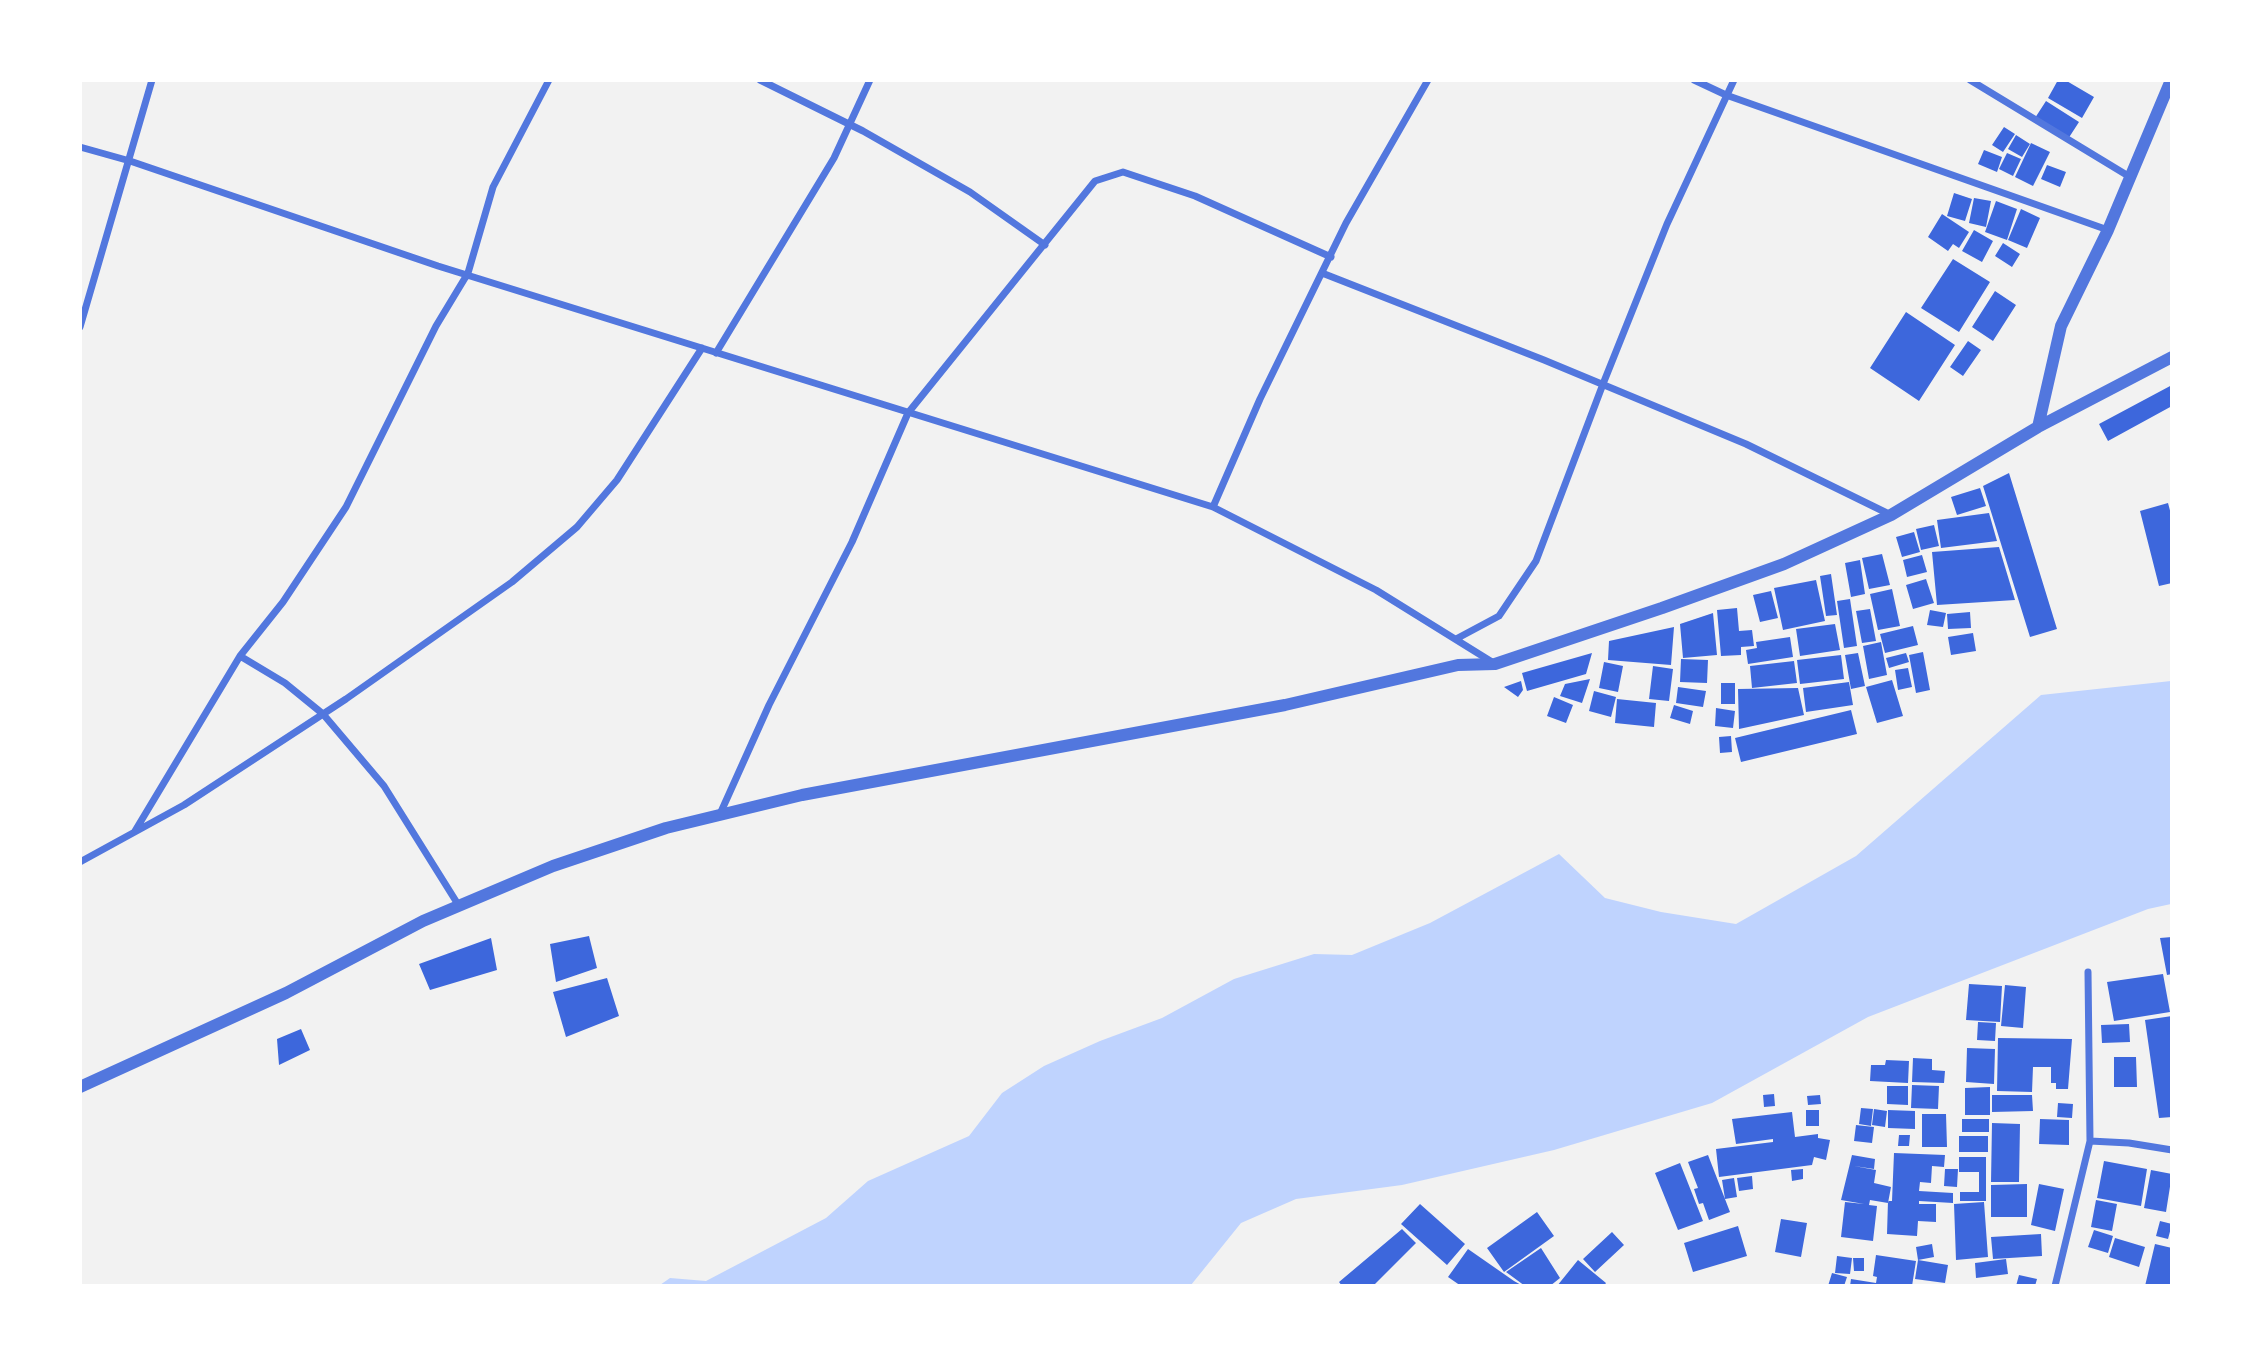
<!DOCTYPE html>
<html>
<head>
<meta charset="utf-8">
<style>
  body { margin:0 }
  #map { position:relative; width:2252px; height:1366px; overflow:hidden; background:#f2f2f2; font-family:Merriweather,serif }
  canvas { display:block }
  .frame { position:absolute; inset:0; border:82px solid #fff; pointer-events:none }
</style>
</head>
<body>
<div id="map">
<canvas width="2252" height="1366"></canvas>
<div class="frame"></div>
</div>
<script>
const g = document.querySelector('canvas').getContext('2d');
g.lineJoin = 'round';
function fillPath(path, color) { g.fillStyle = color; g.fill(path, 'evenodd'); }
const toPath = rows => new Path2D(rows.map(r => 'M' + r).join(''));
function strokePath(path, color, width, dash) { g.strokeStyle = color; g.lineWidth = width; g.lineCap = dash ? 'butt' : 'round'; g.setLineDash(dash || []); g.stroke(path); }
fillPath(toPath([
  [2171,681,2171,904,2148,909,1868,1017,1712,1103,1554,1150,1402,1185,1296,1199,1241,1223,1191,1285,660,1285,670,1278,706,1281,826,1218,868,1181,969,1136,1002,1093,1044,1066,1100,1041,1162,1018,1234,979,1314,954,1352,955,1430,923,1559,854,1605,898,1661,912,1736,924,1856,856,2041,695]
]), '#bfd3fe');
fillPath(toPath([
  [2058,80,2065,80,2094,97,2082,118,2048,98],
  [2046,101,2079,122,2068,139,2035,118],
  [2004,127,2015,134,2003,152,1992,145],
  [2016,135,2030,144,2022,157,2008,149],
  [2031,143,2050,152,2033,186,2015,177],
  [1984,150,2002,157,1997,172,1978,164],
  [2007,153,2021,159,2013,176,1999,169],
  [2047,165,2066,172,2060,187,2041,179],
  [1954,193,1972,199,1965,221,1947,216],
  [1974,198,1991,201,1986,227,1969,223],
  [1996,201,2017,209,2007,240,1985,232],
  [2021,209,2040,218,2027,248,2008,240],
  [1942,214,1969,232,1959,248,1953,244,1948,251,1928,237],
  [1974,230,1993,241,1982,262,1962,251],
  [2003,243,2020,254,2012,267,1995,256],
  [1953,259,1990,282,1959,332,1921,308],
  [1995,291,2016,305,1993,341,1972,327],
  [1906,312,1955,345,1919,401,1870,368],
  [1968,341,1981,350,1963,376,1950,367],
  [2172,385,2172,406,2108,441,2099,424],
  [2009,473,2057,629,2030,637,1983,486],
  [1980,488,1986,506,1957,515,1951,497],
  [2168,503,2172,518,2172,583,2159,586,2140,511],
  [1989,513,1997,541,1941,548,1937,520],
  [1934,525,1939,546,1921,550,1916,529],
  [1914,532,1920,552,1902,557,1896,537],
  [1999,547,2015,600,1937,605,1932,552],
  [1882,554,1890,585,1869,589,1862,558],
  [1922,555,1927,572,1907,577,1903,560],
  [1860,560,1865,594,1851,597,1845,563],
  [1831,574,1837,615,1826,616,1820,576],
  [1926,579,1934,603,1913,609,1906,585],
  [1816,580,1825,621,1783,630,1774,588],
  [1892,589,1900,626,1878,630,1870,594],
  [1771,591,1778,618,1760,622,1753,595],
  [1850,599,1857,646,1844,648,1837,601],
  [1737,608,1739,631,1752,630,1754,646,1741,647,1741,655,1721,656,1717,610],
  [1870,609,1876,641,1862,643,1856,611],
  [1930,610,1946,613,1943,627,1927,625],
  [1970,612,1971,628,1948,629,1947,614],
  [1713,613,1717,655,1683,658,1680,624],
  [1835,624,1840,650,1800,656,1796,629],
  [1913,626,1918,645,1885,653,1880,634],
  [1674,627,1671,665,1608,660,1609,641],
  [1973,633,1976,651,1951,655,1948,637],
  [1790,637,1793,657,1748,664,1746,650,1757,648,1756,642],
  [1881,642,1887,675,1869,679,1863,646],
  [1923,652,1930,690,1916,693,1909,655],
  [1592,653,1586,674,1527,691,1522,673],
  [1858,653,1865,686,1851,689,1845,655],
  [1906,653,1909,662,1889,668,1886,658],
  [1841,655,1844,679,1800,684,1797,660],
  [1681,659,1708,660,1707,683,1680,682],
  [1794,661,1797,683,1752,688,1750,666],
  [1604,662,1623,666,1618,692,1599,688],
  [1653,666,1673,669,1669,701,1649,699],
  [1908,668,1912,687,1898,690,1895,670],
  [1590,679,1582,703,1560,696,1565,684],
  [1892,680,1903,716,1877,723,1866,687],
  [1521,681,1523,690,1518,697,1504,687],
  [1849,682,1853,705,1806,712,1803,688],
  [1721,683,1735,683,1735,704,1721,704],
  [1678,687,1706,691,1703,707,1676,703],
  [1798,688,1804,715,1739,729,1738,689],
  [1594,691,1616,697,1611,717,1589,711],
  [1554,697,1573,705,1566,723,1547,716],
  [1617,699,1656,703,1654,727,1615,723],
  [1674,705,1693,711,1690,724,1670,718],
  [1716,708,1735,711,1733,728,1715,726],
  [1851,710,1857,734,1741,762,1735,738],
  [1731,736,1732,752,1720,753,1719,737],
  [589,936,597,968,556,982,550,944],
  [2172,937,2172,974,2167,975,2160,938],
  [491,938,497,970,430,990,419,964],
  [2163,974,2170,1012,2114,1021,2107,982],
  [607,978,619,1016,566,1037,553,992],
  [1969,984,2002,986,2000,1022,1966,1020],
  [2005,985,2026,987,2023,1028,2001,1026],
  [2172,1016,2172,1117,2159,1118,2145,1020],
  [1978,1022,1996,1023,1995,1041,1977,1040],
  [2129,1024,2130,1042,2102,1043,2101,1025],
  [301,1029,310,1050,279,1065,277,1039],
  [1998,1038,2072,1039,2068,1089,2056,1089,2056,1083,2051,1083,2051,1067,2033,1067,2032,1092,1997,1091],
  [1967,1048,1995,1049,1994,1084,1966,1082],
  [2114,1057,2136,1057,2137,1087,2114,1087],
  [1913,1058,1932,1059,1932,1070,1945,1071,1944,1083,1912,1082],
  [1886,1060,1909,1061,1908,1083,1870,1081,1871,1065,1885,1065],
  [1912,1085,1939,1086,1938,1109,1911,1108],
  [1887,1086,1908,1086,1908,1105,1887,1104],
  [1990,1087,1990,1115,1965,1115,1965,1088],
  [1774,1094,1775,1106,1764,1107,1763,1095],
  [1820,1095,1821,1104,1808,1105,1807,1096],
  [1992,1095,2032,1095,2033,1111,1992,1112],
  [2058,1103,2073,1104,2072,1118,2057,1117],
  [1861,1108,1873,1109,1871,1126,1859,1124],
  [1874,1109,1887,1111,1885,1127,1872,1125],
  [1806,1110,1819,1110,1819,1126,1806,1126],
  [1888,1110,1915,1111,1915,1129,1888,1128],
  [1792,1112,1795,1137,1818,1134,1818,1138,1830,1140,1826,1160,1814,1157,1812,1165,1719,1177,1716,1149,1773,1142,1773,1139,1736,1144,1732,1119],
  [1922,1114,1946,1114,1947,1147,1922,1147],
  [1962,1119,1989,1119,1989,1132,1962,1132],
  [2040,1119,2069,1120,2069,1145,2039,1144],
  [1992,1123,2020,1124,2019,1182,1991,1182],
  [1856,1125,1874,1127,1872,1143,1854,1141],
  [1899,1135,1910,1135,1909,1146,1898,1146],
  [1959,1136,1988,1136,1988,1152,1959,1152],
  [1894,1153,1945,1155,1944,1167,1932,1166,1931,1183,1920,1182,1919,1191,1953,1193,1953,1203,1919,1201,1919,1204,1936,1204,1936,1222,1918,1221,1917,1236,1887,1234,1888,1201,1892,1201],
  [1708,1155,1730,1212,1709,1220,1703,1203,1699,1204,1694,1189,1698,1188,1688,1162],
  [1852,1155,1875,1159,1874,1169,1854,1166,1876,1170,1874,1183,1891,1187,1888,1203,1870,1200,1869,1205,1877,1206,1873,1241,1841,1237,1845,1202,1864,1204,1841,1200],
  [1959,1157,1986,1157,1986,1201,1960,1201,1960,1192,1979,1192,1979,1172,1959,1172],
  [2104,1161,2147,1169,2141,1206,2097,1198],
  [1680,1163,1703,1221,1678,1230,1655,1173],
  [1803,1169,1803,1179,1792,1181,1791,1170],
  [1945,1169,1958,1169,1957,1187,1944,1186],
  [2151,1170,2172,1174,2166,1212,2144,1208],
  [1752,1176,1753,1189,1739,1191,1737,1178],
  [1734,1178,1737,1197,1725,1199,1722,1180],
  [2027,1184,2027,1217,1991,1217,1991,1185],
  [2039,1184,2064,1189,2055,1231,2031,1225],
  [2096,1200,2117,1204,2112,1231,2091,1227],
  [1984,1202,1988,1257,1956,1260,1954,1204],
  [1420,1204,1465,1244,1447,1265,1401,1224],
  [1537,1212,1554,1236,1504,1272,1487,1248],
  [1781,1219,1807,1223,1801,1257,1775,1252],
  [2160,1221,2172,1224,2168,1239,2156,1236],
  [1738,1226,1747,1256,1693,1272,1684,1243],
  [1402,1229,1416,1243,1373,1286,1342,1286,1339,1282],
  [2094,1230,2113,1236,2108,1253,2088,1247],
  [1612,1232,1624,1245,1595,1272,1583,1259],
  [2041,1234,2042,1256,1993,1259,1991,1237],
  [2115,1238,2145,1247,2139,1267,2109,1257],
  [1932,1244,1934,1257,1918,1260,1916,1247],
  [2155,1244,2172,1248,2172,1286,2145,1286],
  [1541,1248,1560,1278,1550,1286,1525,1286,1506,1272],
  [1468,1249,1514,1281,1523,1286,1461,1286,1448,1277],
  [1876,1255,1916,1261,1912,1286,1850,1286,1851,1279,1876,1283,1877,1277,1873,1276],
  [1837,1256,1852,1258,1850,1274,1835,1273],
  [1853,1258,1864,1258,1864,1271,1854,1271],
  [2006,1259,2008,1274,1976,1278,1975,1263],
  [1578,1260,1606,1283,1604,1286,1557,1286],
  [1918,1260,1948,1265,1945,1283,1915,1279],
  [1832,1273,1847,1277,1844,1286,1828,1286],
  [2019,1275,2037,1279,2035,1286,2016,1286]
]), '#3d67dc');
strokePath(toPath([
  [760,80,863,131,970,192,1045,245],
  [1694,80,1726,95,2108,230],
  [1970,80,2130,177],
  [80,147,130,161,438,266,1213,507,1376,590,1492,662],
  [1322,273,1544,360,1746,444,1891,515],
  [80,327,152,80],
  [716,353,834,158,870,80],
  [1213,507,1260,399,1346,223,1428,80],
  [1456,639,1499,616,1536,561,1603,384,1667,224,1734,80],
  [240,656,285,683,323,714,384,786,459,906],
  [720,814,769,705,852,542,908,413,1095,181,1123,172,1195,196,1331,257],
  [135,831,240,656,283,602,346,507,436,326,468,273,493,187,549,80],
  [80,862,184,805,346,699,512,582,577,527,617,480,702,348],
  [2090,1141,2129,1143,2172,1150],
  [2055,1286,2090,1141,2088,972]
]), '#5277de', 7);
strokePath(toPath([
  [2038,427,2061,326,2108,230,2171,80],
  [80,1087,286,993,423,921,553,866,666,828,802,795,1285,705,1458,665,1495,664,1662,608,1784,564,1891,515,2038,427,2172,357]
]), '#5277de', 12);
</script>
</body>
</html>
